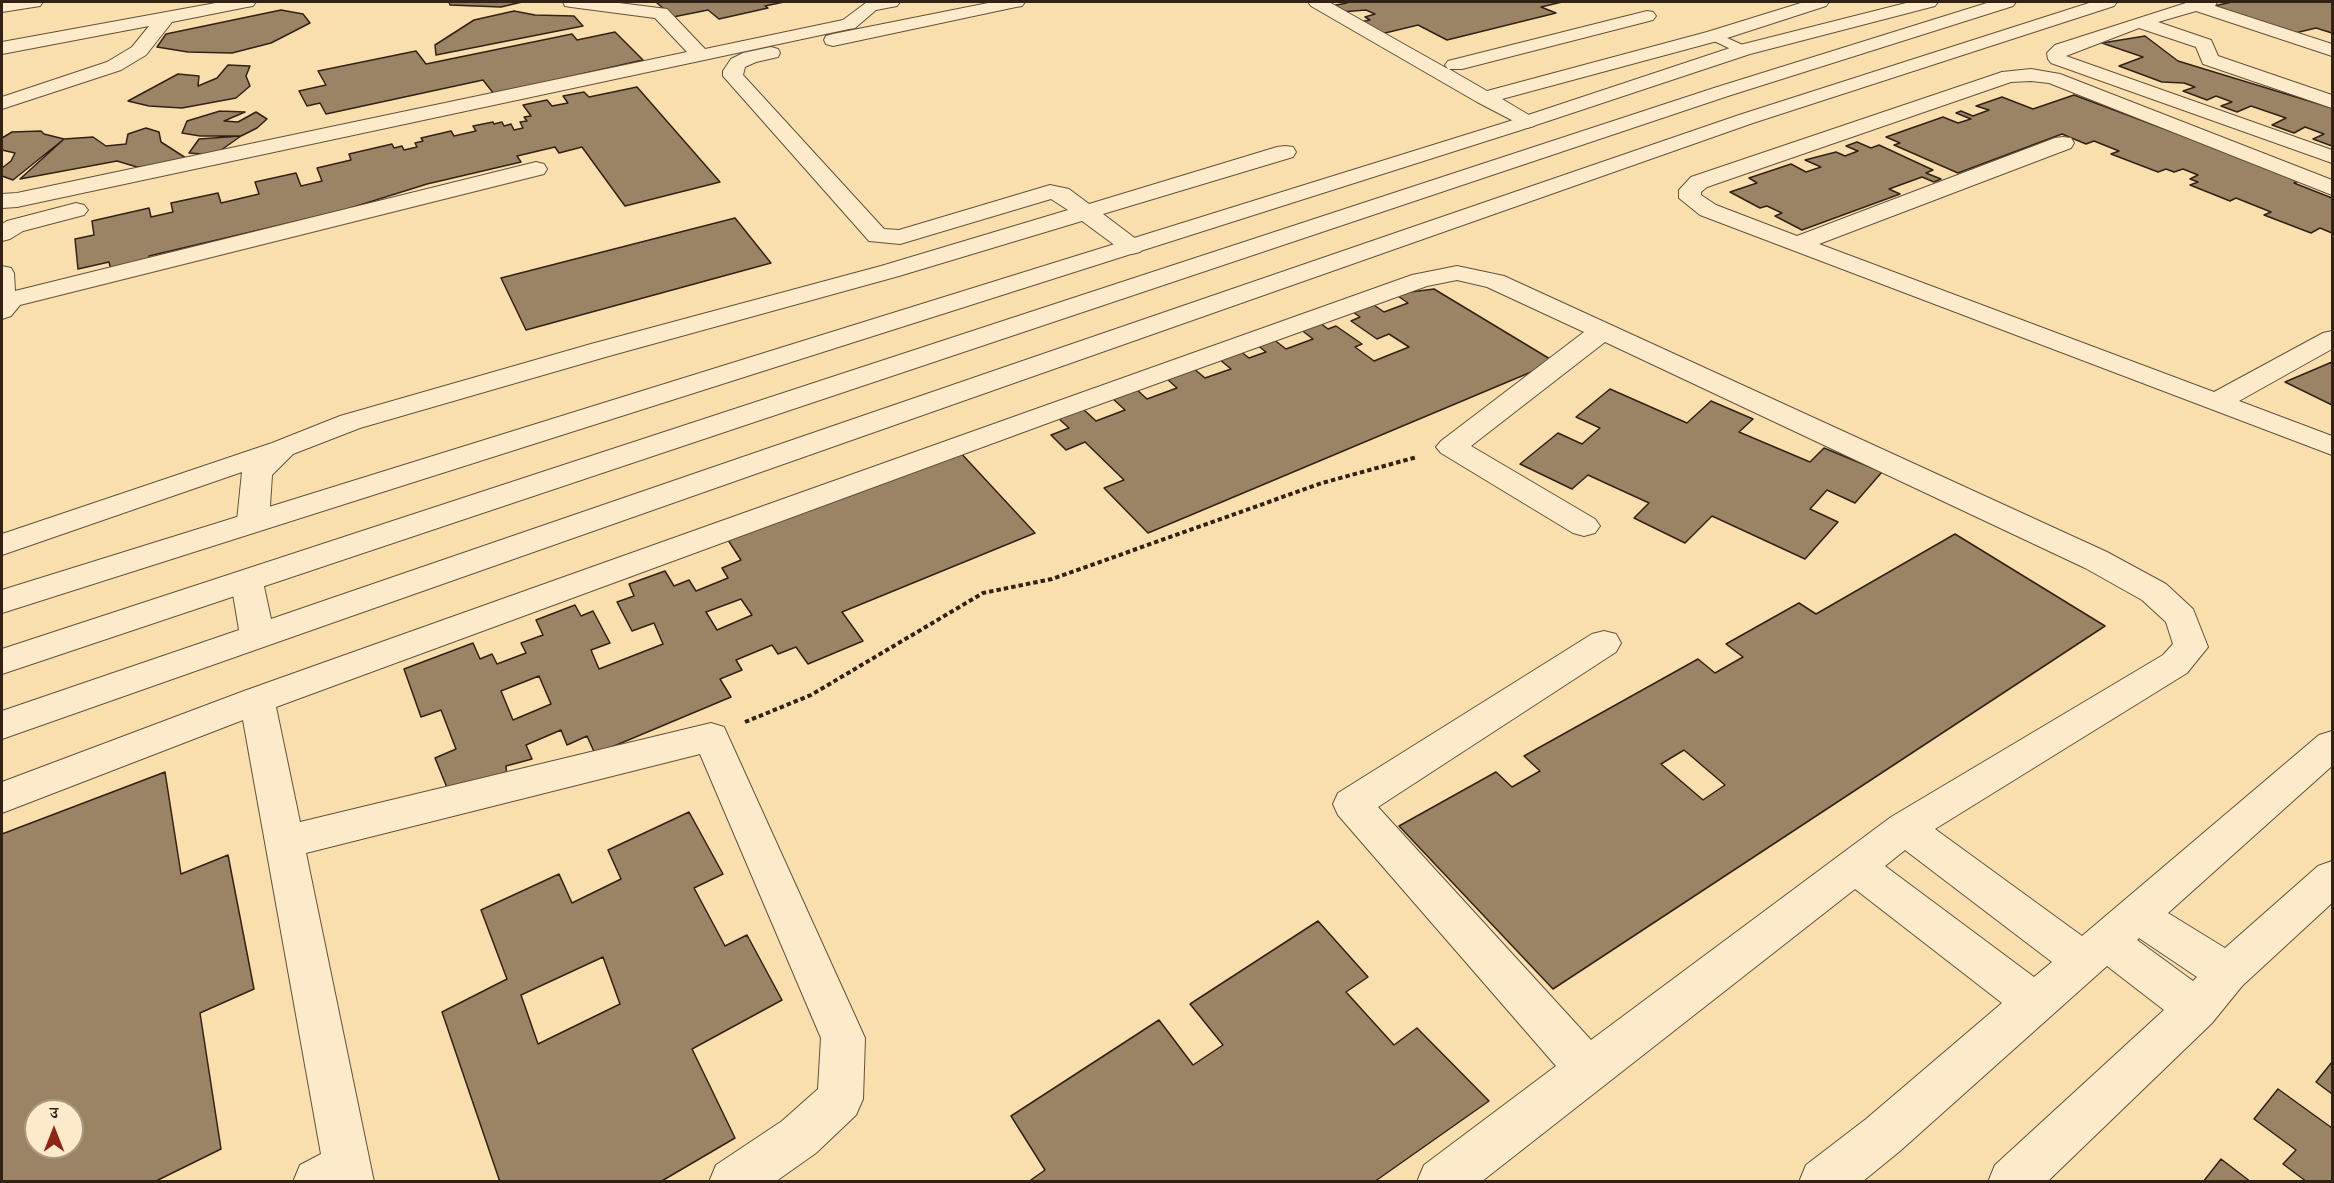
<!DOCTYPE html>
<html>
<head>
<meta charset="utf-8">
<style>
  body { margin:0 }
  #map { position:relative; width:2334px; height:1183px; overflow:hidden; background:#fadfae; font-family:"IM FELL Great Primer","Noto Serif Devanagari",serif }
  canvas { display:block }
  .frame { position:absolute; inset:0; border:3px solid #322215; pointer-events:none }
  .north { position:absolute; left:24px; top:1099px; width:60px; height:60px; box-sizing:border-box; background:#fceaca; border:2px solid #ab9a82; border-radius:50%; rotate:0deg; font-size:16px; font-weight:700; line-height:24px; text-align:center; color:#322215 }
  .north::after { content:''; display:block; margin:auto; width:21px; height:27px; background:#8f2418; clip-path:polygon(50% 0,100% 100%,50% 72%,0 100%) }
</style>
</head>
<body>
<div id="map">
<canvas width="2334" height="1183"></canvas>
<div class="frame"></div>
<div class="north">उ</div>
</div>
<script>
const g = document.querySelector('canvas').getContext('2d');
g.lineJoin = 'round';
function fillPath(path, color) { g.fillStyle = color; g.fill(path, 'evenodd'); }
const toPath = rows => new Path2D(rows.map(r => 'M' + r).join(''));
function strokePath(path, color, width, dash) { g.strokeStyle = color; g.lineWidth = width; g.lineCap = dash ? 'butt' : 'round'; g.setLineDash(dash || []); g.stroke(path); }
const building = toPath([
  [449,2,522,2,501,7,450,5,449,2],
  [656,2,784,2,765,6,768,8,719,19,708,10,673,17,656,2],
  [1345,2,1562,2,1541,7,1556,13,1447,40,1418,25,1381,34,1360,22,1370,20,1365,17,1375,14,1366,10,1341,12,1331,6,1347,3,1345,2],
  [2232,2,2332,2,2332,33,2316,28,2287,35,2209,7,2232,2],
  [281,10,303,14,310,23,271,43,232,53,188,52,157,47,166,34,281,10],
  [514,11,535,15,574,16,583,26,436,55,435,45,474,20,514,11],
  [615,32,643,60,494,94,483,80,326,114,320,103,307,106,299,91,326,85,318,71,416,51,426,64,572,34,577,40,615,32],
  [2145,36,2178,61,2332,108,2332,146,2313,139,2324,134,2305,127,2294,133,2272,125,2286,118,2251,106,2237,112,2221,106,2232,102,2216,96,2207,100,2183,91,2195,87,2184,83,2162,82,2119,66,2143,57,2102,43,2145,36],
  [228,65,250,66,246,76,250,86,236,98,182,108,149,106,128,101,178,74,199,76,198,86,217,78,228,65],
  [637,87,720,182,625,206,582,147,559,153,555,147,517,156,521,162,427,184,344,210,149,256,150,261,111,270,109,262,78,269,75,239,94,235,92,221,149,208,151,217,173,212,171,203,218,193,221,203,259,194,255,182,296,173,301,186,322,181,317,168,351,160,349,154,392,144,394,148,402,146,404,150,417,147,415,143,423,141,421,138,451,131,454,136,476,131,473,126,493,122,494,124,502,122,504,126,511,124,514,130,523,128,520,122,527,121,524,117,531,116,523,105,547,100,552,106,568,103,563,96,584,92,589,97,637,87],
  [2074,95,2301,180,2294,183,2332,198,2332,233,2320,228,2311,233,2264,215,2271,212,2236,198,2230,201,2190,185,2198,182,2190,179,2198,175,2183,169,2174,172,2166,169,2158,172,2111,154,2119,151,2094,141,2086,144,2062,134,1958,173,1894,145,1900,143,1886,137,1943,117,1958,123,1971,119,1956,113,1961,111,1973,116,1989,110,1976,106,2002,97,2033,109,2074,95],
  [220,111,245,112,224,121,238,122,256,112,267,119,257,128,241,136,200,136,182,133,187,121,220,111],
  [146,128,159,132,161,142,189,160,166,165,137,167,117,161,20,179,64,139,93,137,106,146,126,144,128,134,146,128],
  [41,131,44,134,64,139,13,180,2,176,2,168,11,161,15,153,2,150,2,138,12,132,41,131],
  [241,136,214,155,189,153,199,139,241,136],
  [1857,142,1871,148,1879,145,1933,170,1926,173,1941,179,1934,182,1922,177,1889,189,1900,194,1802,230,1775,216,1782,213,1767,206,1760,208,1730,192,1757,183,1749,178,1791,164,1806,172,1821,167,1805,160,1836,152,1845,156,1858,151,1846,146,1857,142],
  [735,218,771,263,526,330,501,278,735,218],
  [1434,289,1555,362,1148,533,1104,488,1124,480,1085,442,1066,450,1051,435,1069,428,1058,418,1083,409,1096,421,1125,410,1112,398,1136,389,1147,399,1177,388,1166,378,1193,368,1205,378,1231,369,1219,359,1240,351,1249,358,1266,352,1257,345,1273,339,1286,349,1313,339,1300,329,1319,322,1328,329,1336,326,1362,344,1355,347,1374,361,1409,347,1389,334,1377,339,1351,321,1360,317,1350,310,1371,303,1384,312,1408,303,1395,294,1434,289],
  [2332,362,2332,405,2285,382,2332,362],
  [1610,389,1687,423,1711,401,1753,419,1739,432,1810,462,1824,448,1882,472,1855,503,1827,490,1810,509,1838,522,1805,559,1712,516,1685,543,1634,518,1649,503,1588,475,1572,489,1520,464,1558,433,1582,444,1600,428,1576,417,1610,389],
  [958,450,1035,533,842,612,863,641,808,664,796,647,778,654,772,645,736,660,742,670,720,679,731,697,595,754,587,736,567,745,561,730,526,745,532,759,506,766,507,777,450,795,435,758,456,749,441,710,421,717,404,669,473,643,480,659,492,654,497,664,526,653,521,643,543,635,536,620,575,605,581,616,593,611,610,643,591,650,599,669,663,644,654,623,632,631,617,602,634,596,629,584,665,571,674,586,689,580,696,591,728,578,722,568,741,560,726,537,958,450],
  [741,599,752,615,717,630,706,612,741,599],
  [539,676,551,704,513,720,501,691,539,676],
  [1955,534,2105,626,1553,989,1399,826,1496,772,1512,787,1540,771,1524,756,1698,659,1715,673,1743,657,1726,644,1799,603,1816,614,1955,534],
  [1684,750,1725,785,1703,800,1661,764,1684,750],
  [165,772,181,874,228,855,254,989,200,1013,221,1149,154,1182,2,1182,2,834,165,772],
  [36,1111,72,1111,72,1147,36,1147,36,1111],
  [689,812,723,874,694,888,725,946,747,935,782,1000,692,1049,735,1138,660,1182,500,1182,442,1012,507,979,481,910,559,874,572,903,621,879,608,850,689,812],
  [603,957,620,1004,538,1044,521,995,603,957],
  [1318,921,1368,977,1346,992,1394,1045,1417,1028,1489,1101,1374,1182,1028,1182,1045,1170,1011,1116,1159,1020,1193,1065,1223,1045,1190,1004,1318,921],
  [2332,1062,2332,1094,2316,1082,2332,1062],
  [2278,1089,2332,1128,2332,1182,2307,1182,2283,1164,2296,1150,2254,1119,2278,1089],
  [2221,1159,2251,1182,2203,1182,2221,1159]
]);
fillPath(building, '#9a8465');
strokePath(building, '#322215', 1.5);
const service = toPath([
  [1714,32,1747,47,1749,50,1747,53,1739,53,1710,39,1708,36,1714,32]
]);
const minor = toPath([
  [2,2,43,2,40,6,2,12,2,2],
  [221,2,256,2,253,6,247,7,172,22,146,55,121,70,2,109,2,97,107,62,132,47,149,26,2,54,2,42,221,2],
  [563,2,611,2,667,9,705,49,843,20,867,2,900,2,897,6,876,10,855,28,849,29,17,207,2,208,2,194,17,193,687,52,655,18,571,7,565,6,563,2],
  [993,2,1025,2,1022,6,1016,7,833,46,826,44,824,40,826,36,833,34,993,2],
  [1308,2,1329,2,1448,69,1445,65,1448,61,1647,11,1653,12,1656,16,1653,20,1462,69,1449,69,1487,91,1707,32,1804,2,1829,2,1826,6,1721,40,1502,99,1534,118,1537,122,1534,126,1527,128,1477,102,1311,6,1308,2],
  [2092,2,2117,2,2114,6,1753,123,2,739,2,711,239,630,231,582,235,574,247,571,259,574,263,582,271,619,1739,115,2092,2],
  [2189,2,2217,2,2215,6,2332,44,2332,56,2196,11,2158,22,2211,40,2218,56,2332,95,2332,108,2203,64,2196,47,2139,28,2066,56,2332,150,2332,163,2051,63,2048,59,2047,53,2055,45,2189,2],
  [771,47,778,49,780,53,778,57,756,62,745,67,743,75,884,229,899,230,1050,185,1069,189,1089,204,1277,147,1285,146,1293,147,1296,152,1293,157,1103,214,1140,242,1144,247,1140,252,1132,254,1124,252,1082,221,899,276,609,356,360,428,293,454,272,475,269,521,264,528,253,531,242,528,237,521,242,472,2,555,2,534,272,443,340,416,591,344,881,266,1068,210,1051,199,900,244,869,241,723,76,723,71,731,59,743,53,771,47],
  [2031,69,2060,74,2332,180,2332,195,2049,83,2031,81,2011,82,1707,187,1701,192,1701,195,1716,205,1797,236,2055,138,2063,137,2071,138,2074,143,2071,148,1819,244,2214,392,2323,333,2332,331,2332,349,2239,401,2332,436,2332,455,1700,215,1679,198,1679,190,1691,177,2002,72,2031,69],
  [536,162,544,164,547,169,544,174,20,305,11,316,2,319,2,266,11,268,14,273,15,291,536,162],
  [76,203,84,205,88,210,84,215,23,231,10,239,2,241,2,224,7,221,76,203],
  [1457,266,1504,276,2107,552,2166,584,2193,609,2208,647,2187,673,1935,829,2082,936,2319,735,2332,731,2332,766,2168,913,2225,948,2318,866,2332,861,2332,903,2242,986,2212,1023,2047,1182,1988,1182,1995,1165,2164,1010,2107,966,1900,1151,1862,1182,1799,1182,1806,1165,1866,1119,2002,1003,1855,889,1481,1182,1417,1182,1424,1165,1556,1066,1338,815,1333,804,1338,793,1592,634,1604,631,1616,634,1621,643,1616,652,1378,807,1591,1040,1891,817,2163,655,2173,644,2166,622,2142,600,2085,568,1605,342,1471,446,1595,519,1600,526,1595,533,1584,536,1573,533,1441,453,1436,447,1441,441,1584,332,1487,287,1457,280,1427,286,1067,416,276,707,300,822,711,723,724,727,865,1038,863,1099,856,1115,816,1153,775,1182,709,1182,716,1165,782,1121,818,1089,821,1038,700,754,306,853,374,1182,293,1182,300,1165,321,1154,243,720,2,813,2,782,244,691,1412,275,1457,266],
  [1905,850,2052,962,2034,977,1885,866,1905,850],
  [2139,938,2197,977,2193,981,2137,940,2139,938]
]);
const tertiary = toPath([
  [1910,2,1938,2,1935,6,1750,54,1521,130,2,613,2,590,1507,122,1736,46,1910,2],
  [1990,2,2016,2,2013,6,1728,96,2,674,2,649,1714,88,1990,2]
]);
strokePath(service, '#64513b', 2);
strokePath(minor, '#64513b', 2);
strokePath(tertiary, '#64513b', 2);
strokePath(toPath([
  [745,722,811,695,983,593,1052,579,1322,483,1417,457]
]), '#322215', 4, [4.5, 3]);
fillPath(service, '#fceaca');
fillPath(minor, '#fceaca');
fillPath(tertiary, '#fceaca');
</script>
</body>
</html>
